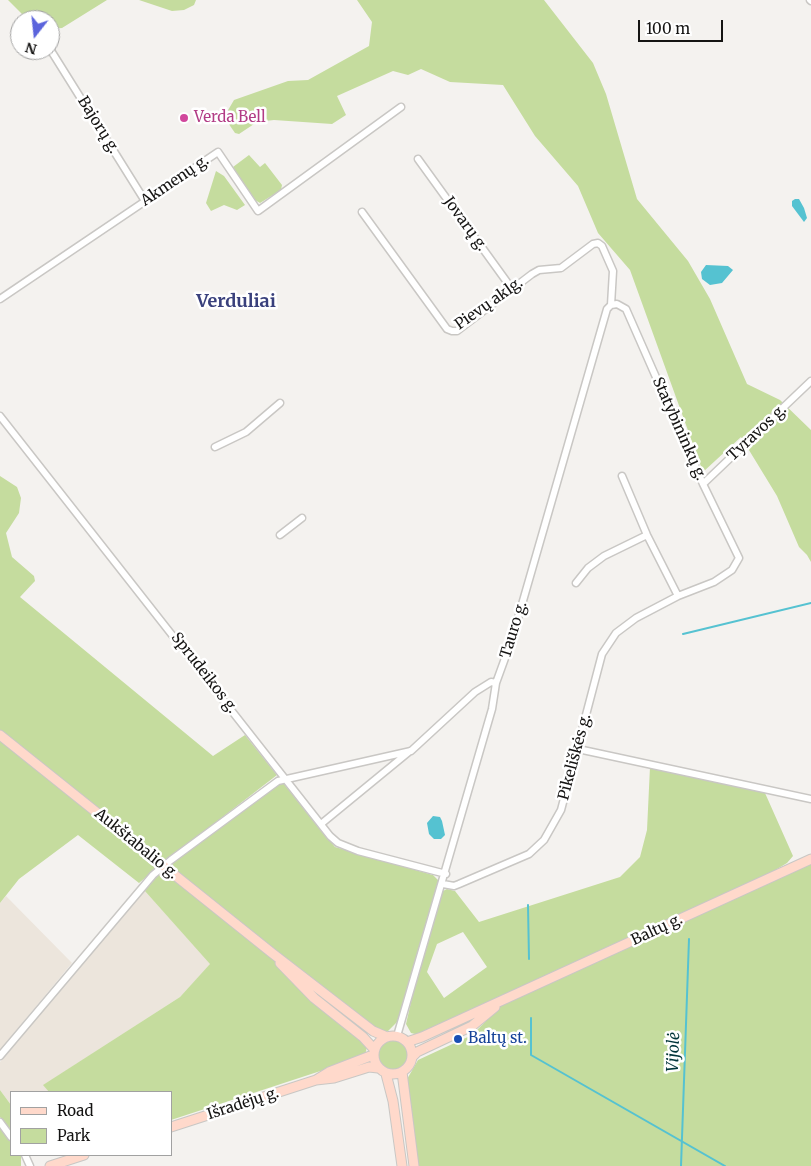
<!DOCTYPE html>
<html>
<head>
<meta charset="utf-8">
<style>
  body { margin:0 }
  #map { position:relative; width:811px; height:1166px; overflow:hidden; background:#f4f2ef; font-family:Merriweather,serif }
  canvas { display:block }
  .legend { position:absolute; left:10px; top:1091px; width:162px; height:65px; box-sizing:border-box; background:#fff; border:1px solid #a1a1a1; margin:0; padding:6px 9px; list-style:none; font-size:15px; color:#151413 }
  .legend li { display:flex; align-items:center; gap:10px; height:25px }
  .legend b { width:25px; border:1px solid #a1a1a1 }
  .north { position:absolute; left:10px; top:10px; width:50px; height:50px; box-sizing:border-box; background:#fff; border:1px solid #a1a1a1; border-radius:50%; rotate:196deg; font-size:14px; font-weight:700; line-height:20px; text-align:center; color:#151413 }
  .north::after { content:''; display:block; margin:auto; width:18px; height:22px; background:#5b64dc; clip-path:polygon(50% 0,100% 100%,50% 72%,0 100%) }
  .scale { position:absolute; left:638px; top:20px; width:85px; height:22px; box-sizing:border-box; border:2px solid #151413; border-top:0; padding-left:6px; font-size:15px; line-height:18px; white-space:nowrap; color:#151413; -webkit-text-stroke:4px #fff; paint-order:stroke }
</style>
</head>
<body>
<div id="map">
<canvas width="811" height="1166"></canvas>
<ul class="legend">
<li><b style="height:6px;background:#ffd9cb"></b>Road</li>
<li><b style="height:14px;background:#c5dc9e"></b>Park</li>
</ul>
<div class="north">N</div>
<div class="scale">100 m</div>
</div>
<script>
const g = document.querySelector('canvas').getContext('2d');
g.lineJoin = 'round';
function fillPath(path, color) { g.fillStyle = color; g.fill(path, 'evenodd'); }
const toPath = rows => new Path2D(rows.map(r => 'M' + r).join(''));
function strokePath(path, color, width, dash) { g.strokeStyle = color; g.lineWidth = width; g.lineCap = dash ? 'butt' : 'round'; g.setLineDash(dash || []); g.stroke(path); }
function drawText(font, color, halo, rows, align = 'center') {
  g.font = font + ' Merriweather,serif'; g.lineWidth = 5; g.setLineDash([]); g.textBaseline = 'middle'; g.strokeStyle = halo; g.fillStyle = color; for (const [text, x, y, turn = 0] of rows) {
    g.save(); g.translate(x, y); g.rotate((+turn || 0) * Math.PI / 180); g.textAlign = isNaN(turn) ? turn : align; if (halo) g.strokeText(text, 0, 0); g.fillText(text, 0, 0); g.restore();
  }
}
fillPath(toPath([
  [144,890,211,964,180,997,44,1085,49,1092,11,1092,11,1105,0,1090,0,1062],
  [6,896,72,963,0,1050,0,903]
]), '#ece5dc');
fillPath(toPath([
  [8,0,107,0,62,28,50,29,50,20,28,20],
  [139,0,196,0,194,5,184,10,172,11],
  [357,0,544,0,593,63,606,94,637,199,688,261,710,299,747,384,780,400,811,430,811,562,807,555,799,547,777,496,741,437,703,472,630,270,598,233,578,186,535,136,503,85,450,82,421,69,408,75,393,71,337,96,346,115,332,124,274,120,257,122,239,134,235,133,224,117,234,100,288,81,308,80,369,46,372,22],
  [249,155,260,167,265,163,282,185,281,190,260,203,255,200,233,167],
  [216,171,224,176,245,205,237,210,224,205,211,211,206,203],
  [0,476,17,487,21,498,19,513,6,533,12,557,34,576,35,581,20,597,213,756,245,735,277,775,167,860,160,858,0,730],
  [0,740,155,863,155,868,152,872,139,883,78,835,19,879,0,903],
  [650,767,765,793,793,856,787,863,764,877,419,1035,411,1033,406,1024,414,989,443,891,447,889,455,891,479,922,620,877,640,857,647,830],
  [463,932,487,967,444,998,427,972,437,944],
  [277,784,284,784,335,847,433,875,440,882,397,1022,388,1031,383,1032,370,1025,173,868,173,863,176,859],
  [811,864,811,1166,416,1166,406,1081,418,1060,472,1035,502,1005],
  [161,872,166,872,265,952,363,1042,367,1047,365,1055,357,1059,171,1120,171,1092,49,1092,43,1085,180,997,210,964,144,890],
  '377 1056a16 16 0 1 1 32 0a16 16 0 1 1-32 0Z',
  [0,1090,11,1105,11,1131,0,1117],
  [0,1127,11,1141,11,1155,21,1155,21,1166,0,1166]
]), '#c5dc9e');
fillPath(toPath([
  [795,199,799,199,804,208,807,218,804,222,792,206,792,201],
  [706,265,728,266,733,270,722,283,710,285,702,279,701,272],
  [433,816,440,817,442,821,445,835,441,839,434,839,429,834,427,823]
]), '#55c2d1');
strokePath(toPath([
  [683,634,811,603],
  [528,905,529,959],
  [531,1018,531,1055,725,1166],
  [681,1166,689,939]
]), '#55c2d1', 2);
const street = toPath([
  [810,0,811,1],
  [50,49,145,201],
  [418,159,512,289],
  [362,212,447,329,452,331,457,331,532,274,539,270,561,268,593,244,598,243,602,246,613,271,611,305],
  [0,299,218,152,258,211,401,107],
  [0,416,330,836,338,843,358,851,446,874],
  [215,447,246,432,280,403],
  [622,476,647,535,678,596],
  [703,484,811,381],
  [280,535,302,518],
  [576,583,588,568,604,556,647,535],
  [578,749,811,799],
  [321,824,410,751],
  [397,1036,492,709,496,683,512,639,607,309,611,305,617,304,626,309,703,484,739,558,732,570,714,582,678,596,636,618,616,633,602,654,561,810,544,840,529,854,459,884,454,886,443,884],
  [0,1056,153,875,171,860,278,781,411,751,475,692,491,682,496,683],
  [0,1122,11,1137],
  [25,1155,30,1166]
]);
const secondary = toPath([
  [0,735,272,953,373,1031,387,1037],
  [280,963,314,998,363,1037,374,1049],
  '374 1055a19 19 0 1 1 38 0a19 19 0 1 1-38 0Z',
  [407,1042,422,1037,811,859],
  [412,1057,417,1052,472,1026,495,1007],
  [402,1072,414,1166],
  [386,1074,393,1101,402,1166],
  [316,1080,329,1072,373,1055],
  [171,1127,316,1080,334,1078,369,1067,378,1068],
  [50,1166,84,1155]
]);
strokePath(street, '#c9c7c4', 9);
strokePath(secondary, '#c9c7c4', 11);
strokePath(street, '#fff', 6);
strokePath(secondary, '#ffd9cb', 9);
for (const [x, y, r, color] of [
  [184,118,5,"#d1479c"],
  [458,1039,5,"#1a4fb4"]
]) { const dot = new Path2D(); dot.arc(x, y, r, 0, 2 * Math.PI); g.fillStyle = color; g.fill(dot); strokePath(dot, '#fff', 2); }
drawText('15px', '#b23c85', '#fff', [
  ["Verda Bell",194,118]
], 'left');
drawText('15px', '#151413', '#fff', [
  ["Bajorų g.",98,125,58],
  ["Akmenų g.",175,181,-34],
  ["Jovarų g.",465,224,54],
  ["Pievų aklg.",489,304,-35],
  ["Statybininkų g.",679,429,66],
  ["Tyravos g.",757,433,-43],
  ["Tauro g.",514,630,-73],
  ["Sprudeikos g.",204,673,52],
  ["Pikeliškės g.",575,757,-75],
  ["Aukštabalio g.",136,844,39],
  ["Baltų g.",657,930,-25],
  ["Išradėjų g.",243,1104,-18]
]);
drawText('15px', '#164399', '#fff', [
  ["Baltų st.",468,1039]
], 'left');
drawText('italic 16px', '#00343a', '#fff', [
  ["Vijolė",674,1052,-88]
]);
drawText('bold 18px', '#39407c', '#fff', [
  ["Verduliai",236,302]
]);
</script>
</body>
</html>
